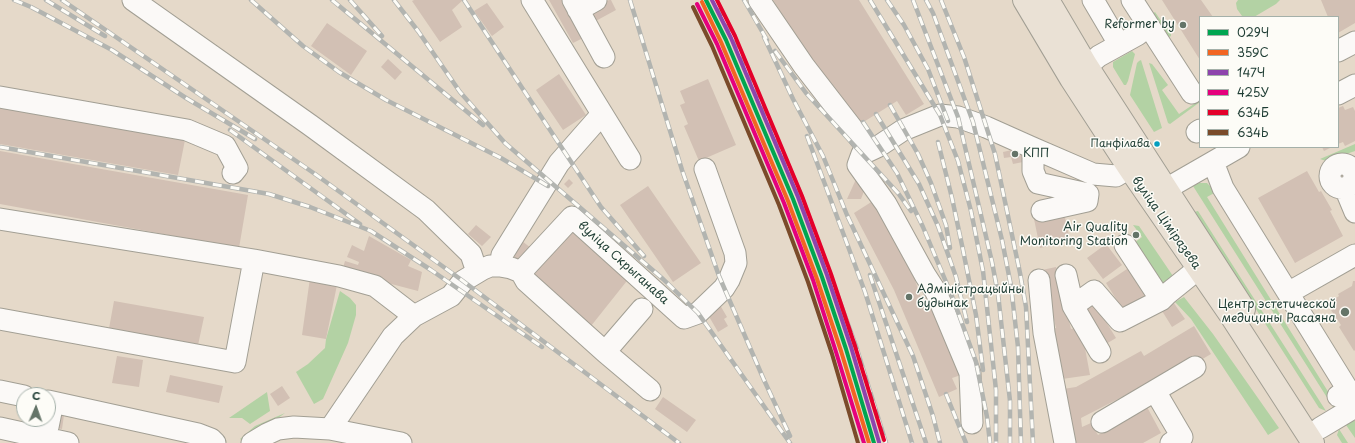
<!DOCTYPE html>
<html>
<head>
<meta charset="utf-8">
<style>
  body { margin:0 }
  #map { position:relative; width:1355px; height:443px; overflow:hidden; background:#e5d9c9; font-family:"Playpen Sans",sans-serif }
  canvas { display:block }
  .legend { position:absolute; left:1199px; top:16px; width:140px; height:132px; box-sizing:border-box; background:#fdfcf7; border:1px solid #a4b0a9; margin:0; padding:5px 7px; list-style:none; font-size:12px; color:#1f3d34 }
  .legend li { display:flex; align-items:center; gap:8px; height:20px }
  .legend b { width:20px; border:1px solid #a4b0a9 }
  .north { position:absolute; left:16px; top:387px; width:40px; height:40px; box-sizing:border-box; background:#fdfcf7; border:1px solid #a4b0a9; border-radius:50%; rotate:2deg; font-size:11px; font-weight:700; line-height:16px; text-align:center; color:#1f3d34 }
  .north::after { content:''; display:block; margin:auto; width:14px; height:18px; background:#647468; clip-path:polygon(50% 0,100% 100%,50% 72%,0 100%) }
</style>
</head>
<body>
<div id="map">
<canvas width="1355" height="443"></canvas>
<ul class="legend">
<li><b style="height:5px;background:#00a651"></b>029Ч</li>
<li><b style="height:5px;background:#f26522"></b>359С</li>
<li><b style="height:5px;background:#8e44ad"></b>147Ч</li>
<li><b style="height:5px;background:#e5007d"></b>425У</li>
<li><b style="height:5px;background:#e4002b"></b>634Б</li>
<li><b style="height:5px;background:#7a4b2a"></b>634Ь</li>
</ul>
<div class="north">С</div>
</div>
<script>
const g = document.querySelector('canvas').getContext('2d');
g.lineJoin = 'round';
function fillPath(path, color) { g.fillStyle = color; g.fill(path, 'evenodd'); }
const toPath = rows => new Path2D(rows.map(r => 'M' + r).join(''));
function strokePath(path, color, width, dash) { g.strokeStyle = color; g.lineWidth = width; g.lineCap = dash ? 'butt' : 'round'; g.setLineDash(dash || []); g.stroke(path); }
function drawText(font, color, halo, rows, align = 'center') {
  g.font = font + ' "Playpen Sans",sans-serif'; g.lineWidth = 3; g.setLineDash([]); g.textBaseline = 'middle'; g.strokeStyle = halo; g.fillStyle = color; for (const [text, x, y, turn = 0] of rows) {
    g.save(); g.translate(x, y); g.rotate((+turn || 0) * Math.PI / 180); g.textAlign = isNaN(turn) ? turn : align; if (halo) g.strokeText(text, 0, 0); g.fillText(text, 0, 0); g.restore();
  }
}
fillPath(toPath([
  [1238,0,1280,0,1276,4,1254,17,1244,17,1242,16,1237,9,1236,3],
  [1155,12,1164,25,1165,24,1171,34,1171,36,1167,38,1152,14],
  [1132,51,1135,54,1128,81,1126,85,1124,85,1113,67,1113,62],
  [1141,60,1162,128,1154,132,1130,95,1137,63,1139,61],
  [1149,63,1152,64,1168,85,1162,90,1179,114,1200,100,1200,102,1170,124,1168,123],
  [1355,144,1355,151,1326,161,1320,159],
  [1199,183,1207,183,1216,192,1207,197,1337,406,1333,407,1193,186],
  [1198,211,1326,411,1319,408,1194,212],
  [1133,225,1139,226,1175,279,1164,287,1134,243,1142,237],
  [340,291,350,298,356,305,356,315,348,343,323,399,314,404,296,372,308,364,325,348,326,339],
  [1184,297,1213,334,1279,428,1268,435,1191,319,1175,302],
  [267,392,270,411,250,424,242,418,229,418],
  [285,413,248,440,244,442,240,439,255,426],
  [1351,421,1355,421,1355,438,1346,425],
  [1339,429,1348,443,1342,443,1337,435]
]), '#b3d2a4');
fillPath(toPath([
  [414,0,463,0,452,10,462,27,440,42,412,1],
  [549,0,564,0,585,37,573,43],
  [609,0,611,0,616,10,592,23,586,13],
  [773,0,859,0,924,104,906,115,897,101,854,128],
  [1162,0,1201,0,1213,17,1200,17,1200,60],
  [1321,0,1355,0,1355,23,1338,33,1338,17,1328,17],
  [487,3,504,27,492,36,474,11],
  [327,23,367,51,351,75,311,46],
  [388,59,402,72,395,80,381,67],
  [559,74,586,115,563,130,536,90],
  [708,79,736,145,699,161,684,126,688,124,680,105,685,103,680,91],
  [1343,106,1345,110,1353,107,1355,111,1355,141,1345,146,1343,142,1338,144,1338,108],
  [0,107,185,140,178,175,0,144],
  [1025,147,1028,161,1013,164,1011,157,1004,158,1003,152],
  [1322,147,1332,147,1324,151],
  [0,151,248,195,239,248,0,204],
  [1307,171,1319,192,1321,191,1332,210,1330,211,1343,236,1295,263,1258,198],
  [857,177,866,186,861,199,847,199],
  [569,179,573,183,568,188,564,184],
  [648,186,701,263,673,282,620,205],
  [876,199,918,276,915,280,924,307,935,303,964,374,952,378,957,389,939,397,894,290,854,213],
  [1064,213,1070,241,1040,248,1034,219],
  [476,225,491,237,482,246,468,234],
  [575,230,630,277,591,326,532,273],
  [1135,230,1140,237,1136,240,1131,233],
  [369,236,411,260,408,266,422,272,418,291,342,271,345,261,358,265,359,262,347,257,352,245,364,251],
  [522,241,531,248,519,261,510,253],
  [1106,244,1122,265,1103,279,1087,258],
  [1056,267,1071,329,1081,327,1090,375,1062,379,1050,329,1056,328,1042,270],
  [1130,267,1150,296,1123,310,1106,283],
  [310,278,337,285,326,339,302,335],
  [1353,281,1355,281,1355,350,1354,351,1339,327,1341,325,1331,310,1334,308,1330,302,1339,296,1338,294,1352,286],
  [1092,299,1116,338,1101,347,1077,309],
  [1171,299,1185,319,1172,327,1159,306],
  [114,301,204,317,197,350,108,334],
  [720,305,727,317,724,319,728,326,718,332,707,313],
  [1194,326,1211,354,1160,384,1157,379,1081,418,1082,427,1091,423,1098,435,1147,407,1161,433,1143,443,1071,443,1063,389,1076,387,1141,351,1144,356],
  [117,356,143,360,139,387,112,383],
  [170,375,223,386,219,403,166,392],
  [282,386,290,398,278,406,270,394],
  [663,397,696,420,687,432,655,409],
  [55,413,64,415,62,429,52,427]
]), '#d2c0b4');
const minor = toPath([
  [133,0,310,125,426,210,471,254,477,272],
  [532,0,630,159],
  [573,0,604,57],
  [759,0,804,66,869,150],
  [1093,0,1119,44],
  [1132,0,1192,93],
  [578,10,596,0],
  [1338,51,1355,42],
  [1087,66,1099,56,1137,35,1148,26],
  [1338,94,1355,85],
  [0,97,187,130,225,146,237,168,233,173],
  [1197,132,1200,130],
  [1033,148,1033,171,1038,183,1088,194,1087,201,1042,211],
  [1213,162,1223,188,1348,390,1338,396],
  '1330 176a12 12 0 1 1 24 0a12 12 0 1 1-24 0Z',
  [1345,188,1355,212],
  [1166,189,1239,147],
  [0,219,254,260,339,276,375,286,414,316],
  [1125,245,1161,300],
  [500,266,502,255,559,163,602,114],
  [521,272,526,281,605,352,642,309],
  [1066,275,1073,306,1094,291,1120,321,1161,300,1167,294,1198,269],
  [1039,280,1044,333,1065,443],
  [1288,293,1355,255],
  [1073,306,1100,352],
  [0,319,235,362,254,260],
  [605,352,650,390],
  [0,391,24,396],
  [1155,391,1182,437,1171,443],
  [48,401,198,434,211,439,215,443],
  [1102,422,1195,367],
  [972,423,970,373,936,292,925,275,886,204,858,165,862,154,879,146,903,130,940,115,958,117,986,127,1033,148,1093,174,1116,176,1129,168],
  [48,427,53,402],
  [0,428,68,443],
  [1320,428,1355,407],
  [330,429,393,336,414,316,451,296,463,281,483,269,490,266,500,266,511,268,521,272,572,217,684,318,698,313,724,288,729,280,736,263,735,253,705,169],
  [252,443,267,434,278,429,294,427,330,429,401,443]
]);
const major = toPath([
  [1024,0,1071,79,1129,168,1231,316,1313,443],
  [1048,0,1087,66,1244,309]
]);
strokePath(minor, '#a29f94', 23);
strokePath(major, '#a29f94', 24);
strokePath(minor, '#fbf9f7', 21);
strokePath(major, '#eae1d5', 22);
const rail = toPath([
  [14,0,31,7,112,50,186,98,255,139],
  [46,0,105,36],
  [62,0,315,174,463,281,679,443],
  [251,0,303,46,339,72,386,100,501,158,548,186],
  [332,0,483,125],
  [350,0,382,36],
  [394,0,418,31,460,92,505,143,663,279,698,313,790,443],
  [464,0,601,207,644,256],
  [630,0,682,170,719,276,764,380,790,436],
  [714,0,732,36,801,195,856,346,886,443],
  [744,0,767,40],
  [870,0,940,115,958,161,971,211,983,271,996,390,996,443],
  [887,0,904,25,928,69,948,121],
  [913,0,958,117,992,262,998,294,1010,401,1010,443],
  [926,0,933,13,973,122,1002,240,1011,286,1018,347,1021,443],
  [941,0,964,57,995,154,1020,273,1026,307,1033,443],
  [764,37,793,99,823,156,847,215,913,356,933,416,940,443],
  [775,51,806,93,898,193,911,211],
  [890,105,918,154,931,183,946,225,950,248],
  [876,114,919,184,938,226,956,277,967,322],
  [863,122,897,173,923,227,954,301,976,362,987,417,990,443],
  [230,130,360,224],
  [807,136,865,292,912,443],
  [938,142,952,198,963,250,976,315,983,370],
  [0,147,269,194,310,207,371,231,431,270,542,347],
  [870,275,926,443],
  [946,394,966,443]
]);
strokePath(rail, '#b2b4b0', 4.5);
strokePath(rail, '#fdfcf7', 3, [9]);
strokePath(toPath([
  [706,0,726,40,793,199,822,277,846,349,874,443]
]), '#00a651', 4);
strokePath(toPath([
  [702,2,721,42,788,201,817,279,841,351,869,443]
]), '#f26522', 4);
strokePath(toPath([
  [712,0,731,38,798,197,827,275,851,347,879,442]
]), '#8e44ad', 4);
strokePath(toPath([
  [697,4,717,44,784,203,813,280,836,352,864,443]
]), '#e5007d', 4);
strokePath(toPath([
  [717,0,735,36,802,196,831,274,855,346,884,440]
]), '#e4002b', 4);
strokePath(toPath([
  [693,7,712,46,779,205,808,282,832,354,858,443]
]), '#7a4b2a', 4);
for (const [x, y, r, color] of [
  [1183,25,4,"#647468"],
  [1157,144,3.5,"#039ebf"],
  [1015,154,4,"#647468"],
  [1136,235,4,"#647468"],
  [909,297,4,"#647468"],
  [1345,312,5,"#647468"]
]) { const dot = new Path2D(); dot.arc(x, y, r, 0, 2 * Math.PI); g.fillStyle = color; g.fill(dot); strokePath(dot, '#fdfcf7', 1.5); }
drawText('11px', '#1f3d34', '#fdfcf7', [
  ["Панфілава",1150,144]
], 'right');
drawText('12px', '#1f3d34', '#fdfcf7', [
  ["Reformer by",1175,25],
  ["КПП",1023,154,"left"],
  ["Air Quality",1128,228],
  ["Monitoring Station",1128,242],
  ["Адміністрацыйны",917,290,"left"],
  ["будынак",917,304,"left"],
  ["Центр эстетической",1336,305],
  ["медицины Расаяна",1336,319]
], 'right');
drawText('12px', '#1f3d34', '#fdfcf7', [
  ["вуліца Ціміразева",1166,223,55],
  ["вуліца Скрыганава",623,263,42]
]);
</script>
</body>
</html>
